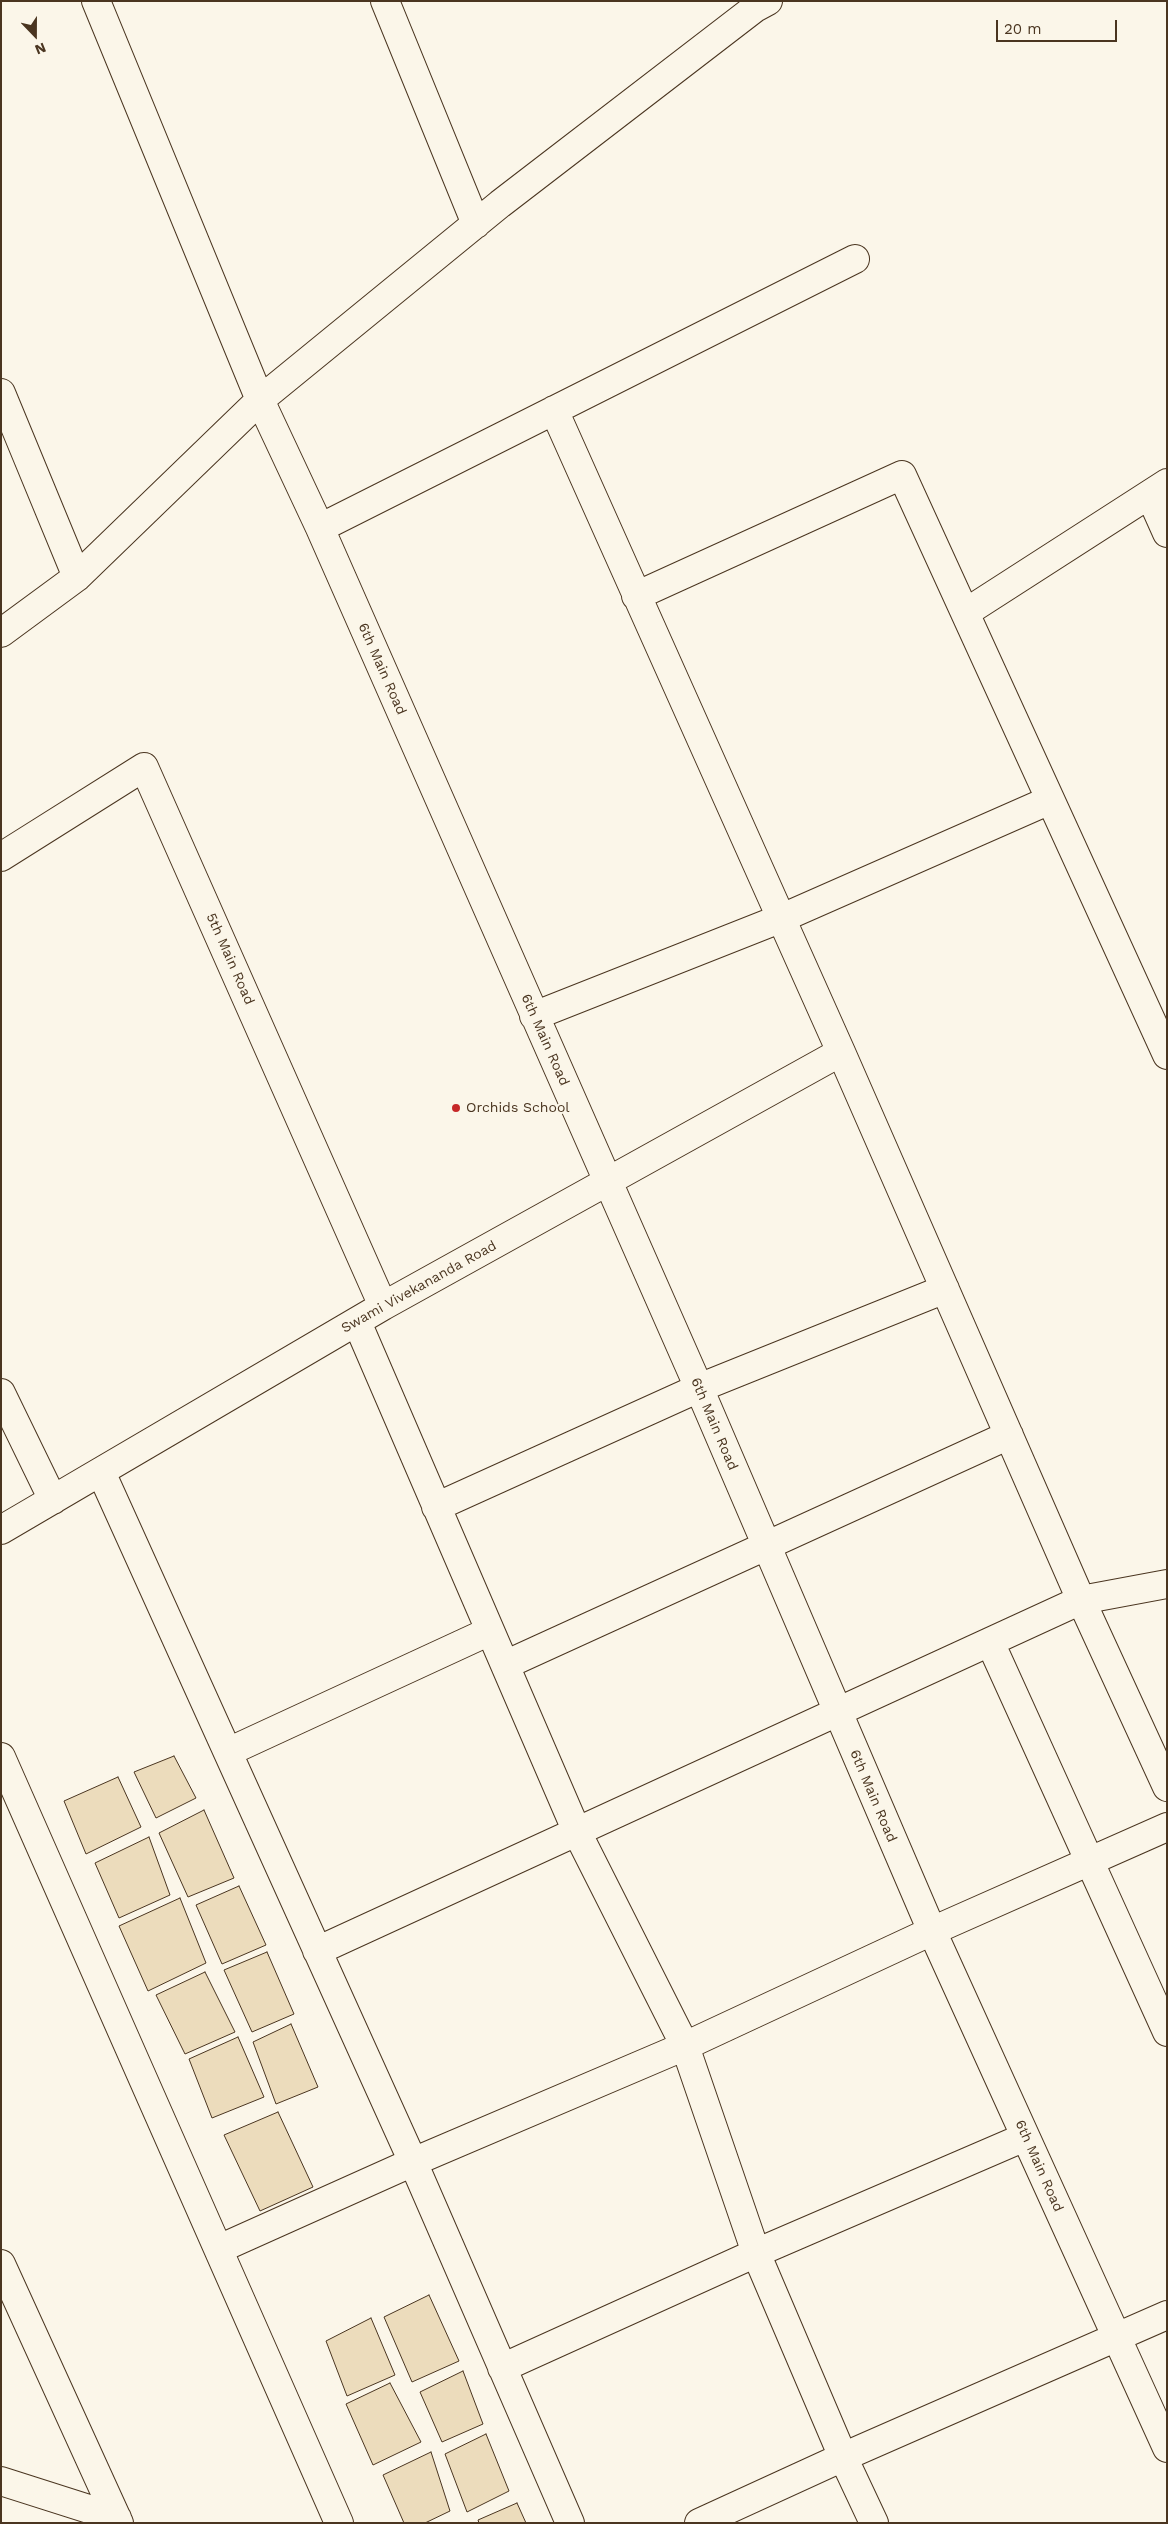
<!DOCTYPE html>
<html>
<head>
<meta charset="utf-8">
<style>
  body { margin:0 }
  #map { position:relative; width:1168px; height:2524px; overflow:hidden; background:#fbf6e9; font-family:"Work Sans",sans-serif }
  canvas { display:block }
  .frame { position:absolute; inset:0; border:2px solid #4a3520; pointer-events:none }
  .north { position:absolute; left:10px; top:10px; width:50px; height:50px; -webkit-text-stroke:4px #fbf6e9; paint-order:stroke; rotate:158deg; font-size:14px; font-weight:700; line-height:20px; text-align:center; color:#4a3520 }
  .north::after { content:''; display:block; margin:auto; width:18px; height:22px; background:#4a3520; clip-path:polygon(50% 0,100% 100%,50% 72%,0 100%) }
  .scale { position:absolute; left:996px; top:20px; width:121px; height:22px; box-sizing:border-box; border:2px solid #4a3520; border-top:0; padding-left:6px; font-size:15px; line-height:18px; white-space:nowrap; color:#4a3520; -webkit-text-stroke:4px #fbf6e9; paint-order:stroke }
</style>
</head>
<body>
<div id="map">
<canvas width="1168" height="2524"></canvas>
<div class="frame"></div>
<div class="north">N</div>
<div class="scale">20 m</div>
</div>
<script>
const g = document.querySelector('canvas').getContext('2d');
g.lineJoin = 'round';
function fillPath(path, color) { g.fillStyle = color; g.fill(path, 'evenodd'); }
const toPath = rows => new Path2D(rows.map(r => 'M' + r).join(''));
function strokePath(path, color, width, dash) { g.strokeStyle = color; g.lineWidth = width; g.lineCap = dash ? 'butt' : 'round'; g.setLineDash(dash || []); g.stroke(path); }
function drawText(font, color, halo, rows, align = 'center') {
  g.font = font + ' "Work Sans",sans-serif'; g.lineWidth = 4; g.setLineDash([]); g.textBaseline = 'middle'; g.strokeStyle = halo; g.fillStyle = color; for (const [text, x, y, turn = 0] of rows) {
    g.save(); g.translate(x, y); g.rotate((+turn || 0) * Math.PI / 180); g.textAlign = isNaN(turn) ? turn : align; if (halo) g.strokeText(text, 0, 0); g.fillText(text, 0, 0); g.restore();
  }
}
const building = toPath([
  [174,1756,196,1798,156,1818,134,1772,174,1756],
  [118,1777,141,1827,86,1854,64,1801,118,1777],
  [204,1810,234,1878,188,1897,159,1833,204,1810],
  [149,1837,170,1895,119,1918,95,1863,149,1837],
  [239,1886,266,1945,222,1964,196,1905,239,1886],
  [180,1898,206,1963,148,1991,119,1926,180,1898],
  [267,1952,294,2014,252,2032,224,1970,267,1952],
  [205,1972,235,2032,185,2054,156,1995,205,1972],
  [291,2024,318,2087,276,2104,253,2042,291,2024],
  [238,2037,264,2097,212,2118,189,2059,238,2037],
  [278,2112,313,2187,260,2211,224,2135,278,2112],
  [429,2295,459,2361,412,2382,384,2317,429,2295],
  [371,2318,395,2375,347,2396,326,2341,371,2318],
  [463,2371,483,2424,442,2442,420,2392,463,2371],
  [390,2383,421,2442,373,2465,346,2404,390,2383],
  [486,2434,509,2491,467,2512,445,2454,486,2434],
  [431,2452,450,2511,425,2523,404,2523,383,2475,431,2452],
  [517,2503,526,2523,479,2523,478,2520,517,2503]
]);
fillPath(building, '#ecdcbc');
strokePath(building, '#4a3520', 1);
const minor = toPath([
  [96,1,260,400,320,528,699,1388,932,1931,1167,2448],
  [385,1,476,224],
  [1,393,77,577],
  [554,410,841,1052,1081,1600,1167,1787],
  [1150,495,1167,533],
  [320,528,855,259],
  [636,596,902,475,1167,1055],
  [965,613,1167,483],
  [1,633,77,577,260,400,500,204,755,8,768,1],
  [1,857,144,767,383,1306],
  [534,1016,782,918,1050,800],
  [357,1322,577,1832,685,2046,756,2253,843,2457,874,2523],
  [1,1393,53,1500],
  [101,1472,413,2162,570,2523],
  [436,1507,699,1388,945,1289],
  [1,1530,383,1306,841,1052],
  [990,1642,1167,2032],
  [505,1665,1009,1435],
  [228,1752,490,1631],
  [1,1757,339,2523],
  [317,1951,1081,1600,1167,1584],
  [219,2249,413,2162,685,2046,932,1931,1167,1827],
  [1,2264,119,2523],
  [502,2368,756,2253,1025,2137],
  [1,2481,117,2518],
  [699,2523,843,2457,1167,2315]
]);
strokePath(minor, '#4a3520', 30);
strokePath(minor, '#fbf6e9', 28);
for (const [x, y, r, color] of [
  [456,1108,5,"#c62828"]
]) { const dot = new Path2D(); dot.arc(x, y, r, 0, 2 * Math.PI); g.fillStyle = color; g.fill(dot); strokePath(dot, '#fbf6e9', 2); }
drawText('14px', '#4a3520', '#fbf6e9', [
  ["6th Main Road",382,669,66],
  ["5th Main Road",230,959,66],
  ["6th Main Road",545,1040,66],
  ["Swami Vivekananda Road",419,1287,-29],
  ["6th Main Road",714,1424,67],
  ["6th Main Road",873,1796,67],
  ["6th Main Road",1039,2166,66]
]);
drawText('14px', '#4a3520', '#fbf6e9', [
  ["Orchids School",466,1108]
], 'left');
</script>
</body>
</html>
